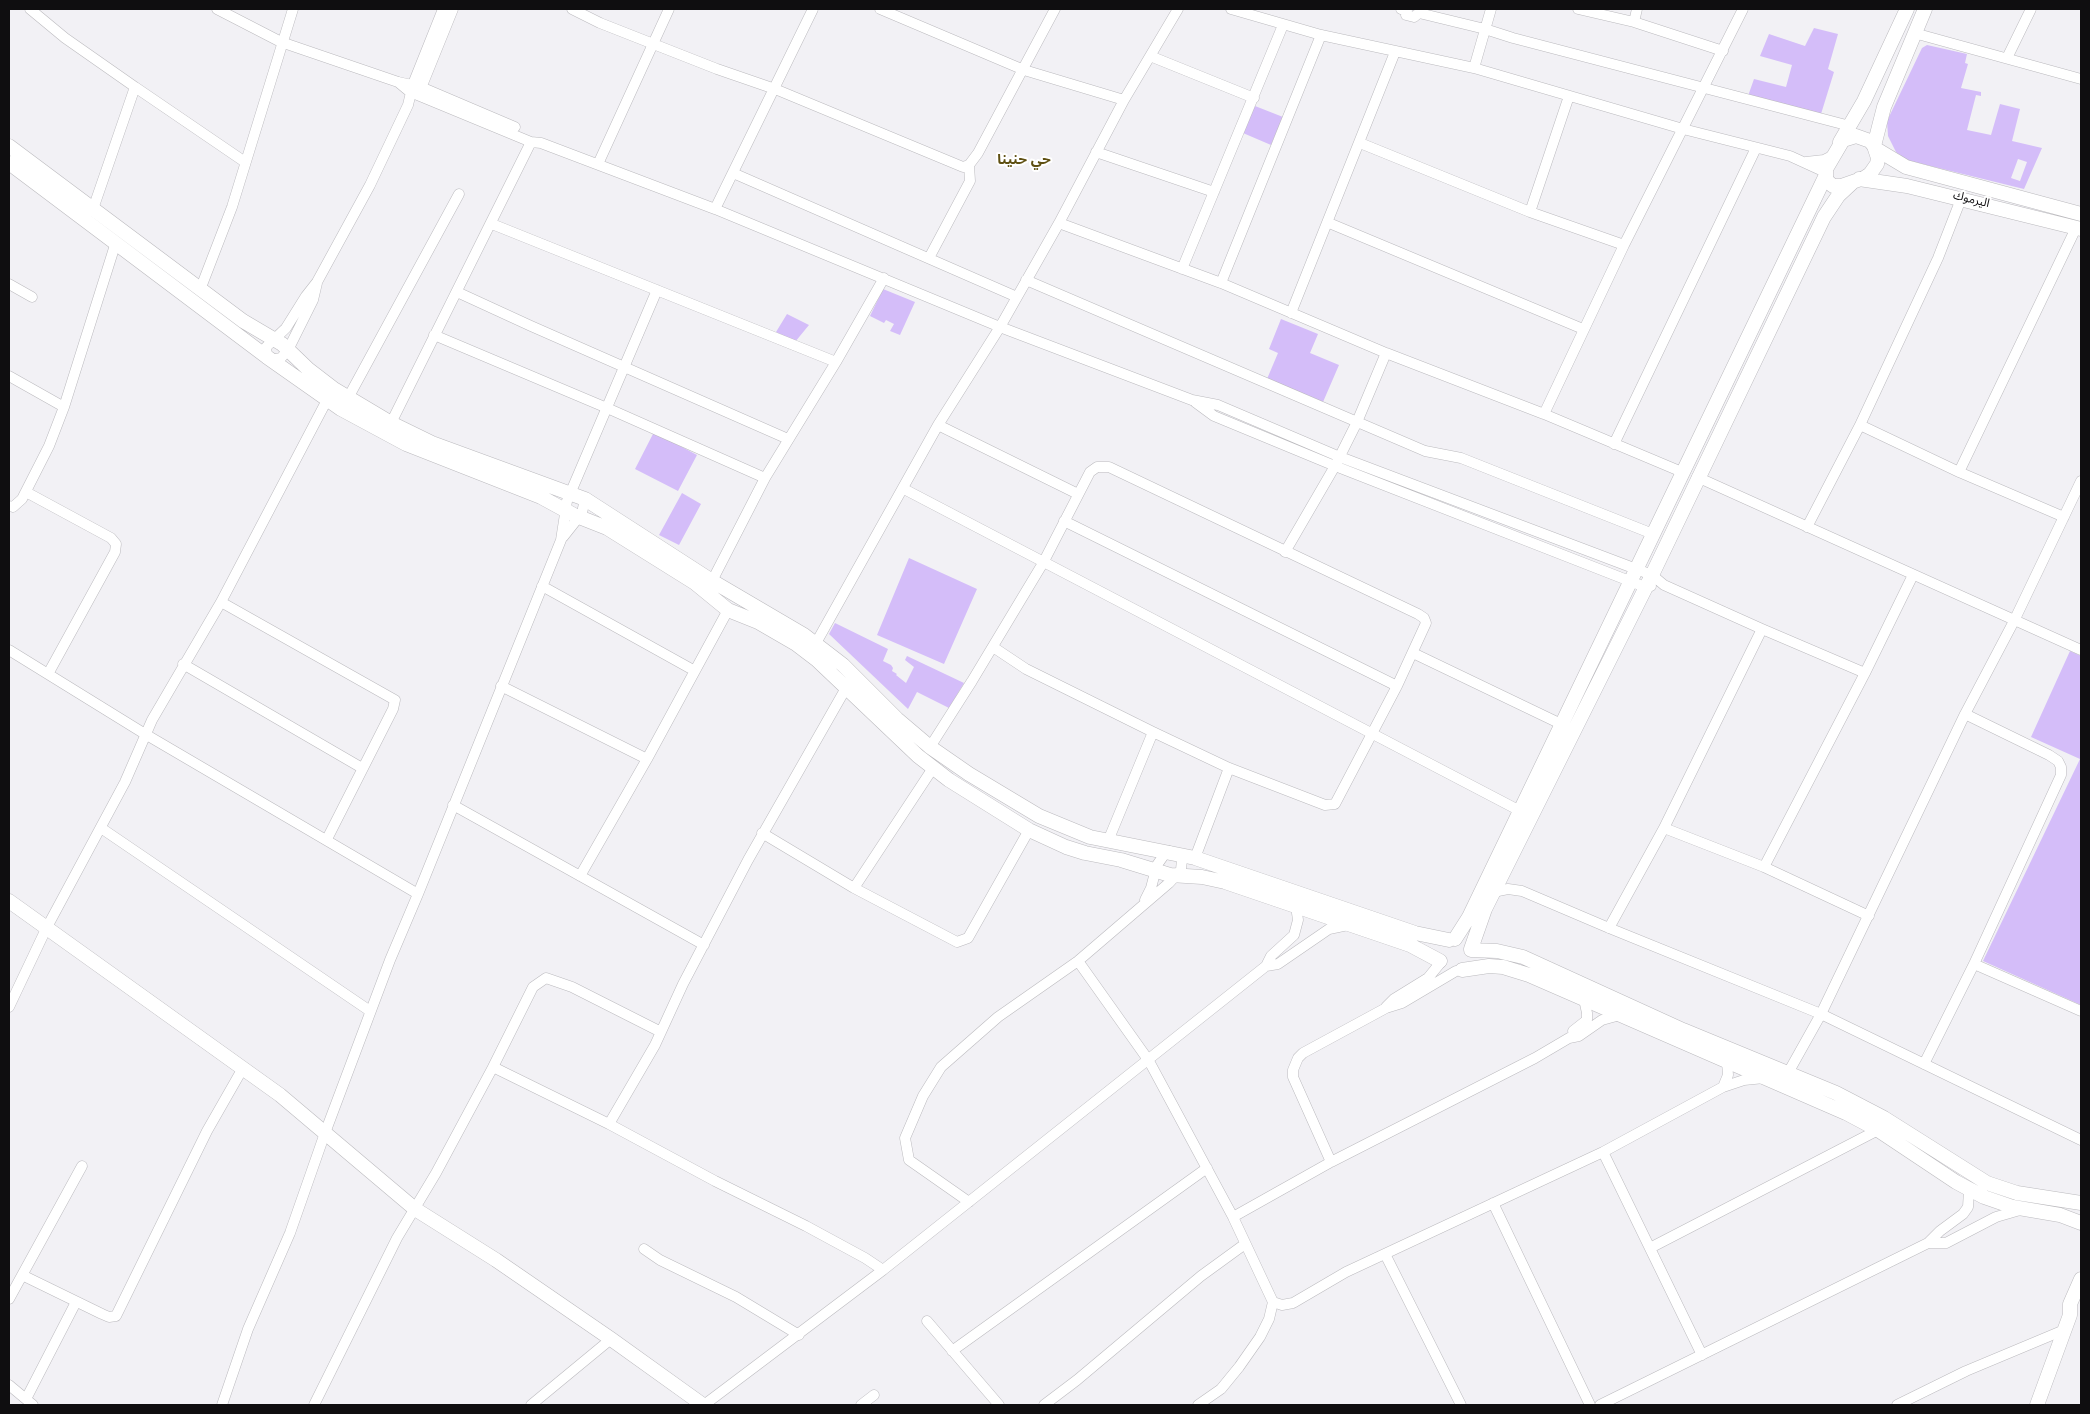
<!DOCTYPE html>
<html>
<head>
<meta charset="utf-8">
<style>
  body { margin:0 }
  #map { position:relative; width:2090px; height:1414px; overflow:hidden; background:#f2f1f5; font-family:Georgia,serif }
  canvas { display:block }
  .frame { position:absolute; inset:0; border:10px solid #0f0e10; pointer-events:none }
</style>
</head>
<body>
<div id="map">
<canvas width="2090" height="1414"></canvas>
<div class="frame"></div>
</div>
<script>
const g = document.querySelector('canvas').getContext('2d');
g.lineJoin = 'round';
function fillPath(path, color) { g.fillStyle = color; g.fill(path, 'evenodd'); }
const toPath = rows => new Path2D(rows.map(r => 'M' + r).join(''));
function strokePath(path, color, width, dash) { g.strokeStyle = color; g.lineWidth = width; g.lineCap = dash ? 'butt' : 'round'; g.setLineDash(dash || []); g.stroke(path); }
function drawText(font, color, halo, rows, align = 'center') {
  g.font = font + ' Georgia,"Noto Sans Arabic",serif'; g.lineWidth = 4; g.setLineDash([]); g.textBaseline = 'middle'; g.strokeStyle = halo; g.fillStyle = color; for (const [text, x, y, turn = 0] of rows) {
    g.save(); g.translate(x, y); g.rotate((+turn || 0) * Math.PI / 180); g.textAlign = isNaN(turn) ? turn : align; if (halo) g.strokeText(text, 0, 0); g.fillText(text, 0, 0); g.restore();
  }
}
fillPath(toPath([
  [1814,28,1838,34,1828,69,1834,72,1821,114,1748,96,1754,79,1786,87,1792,65,1760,56,1769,34,1805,46],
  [1927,45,1967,54,1965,63,1968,64,1961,88,1981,92,1981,96,1976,95,1967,130,1991,135,2000,104,2020,109,2012,141,2042,148,2024,189,1906,160,1896,152,1888,136,1887,121,1922,48],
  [2018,159,2027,162,2020,181,2011,178],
  [1255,106,1283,117,1271,145,1243,133],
  [883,289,915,302,900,335,890,331,894,324,886,320,884,323,870,316],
  [787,314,809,325,795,342,776,332],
  [1281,319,1318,334,1310,353,1339,365,1323,402,1267,379,1278,353,1269,349],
  [654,432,697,455,678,491,635,469],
  [682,493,701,504,679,545,659,535],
  [909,558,977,589,944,664,877,635],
  [835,623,888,649,883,661,891,665,893,668,892,671,897,674,896,675,906,683,914,667,905,660,907,656,964,683,949,708,917,692,908,709,829,634],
  [2070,651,2081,656,2081,1005,1983,961,2080,759,2031,737]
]), '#d4bdf9');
const street = toPath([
  [30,9,65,38,135,87,93,209],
  [217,9,281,42,398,82,421,87,515,127],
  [572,9,600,23,717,69,775,89,963,167,969,165,978,153,1055,9],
  [880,9,1024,70,1124,100],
  [1231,9,1321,35,1474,68,1683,129,1790,156,1825,172],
  [1401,9,1407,10,1406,15,1414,17,1419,13,1485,29,1513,38,1850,126],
  [1578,9,1634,22,1723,51],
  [1634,22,1637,9],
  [1914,33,2081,79],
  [1150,56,1254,98],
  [2007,58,2031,9],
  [1474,68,1491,9],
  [398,82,410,92,531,142,541,143,715,209,1000,327,1192,400,1218,405,1340,457,1652,575,1664,585,1762,629,1865,673],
  [135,87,245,162],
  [419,93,453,9],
  [1360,143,1530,212,1624,245],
  [1096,152,1214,192],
  [1806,162,1824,160,1832,156],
  [598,164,669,9],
  [733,173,1017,297],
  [715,209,813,9],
  [1530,212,1569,96],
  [1059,223,1221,283,1386,353,1544,414,1682,472],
  [1329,223,1583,329],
  [492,224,836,362],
  [929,258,970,181,969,165],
  [1182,269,1283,25],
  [1026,280,1425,451,1461,458,1653,534],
  [1221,283,1321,35],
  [9,284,32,297],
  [200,290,232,207,293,9],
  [457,292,531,326,788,439],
  [1291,313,1395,52],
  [434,335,607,408,765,478],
  [267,357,266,347,286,328,306,296,317,282,370,185,408,105,413,84,443,9],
  [270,360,281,358,288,350,313,300,317,283],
  [9,376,64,407],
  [348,398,459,194],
  [1195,402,1214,416,1335,466,1645,587,1651,586],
  [1544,414,1624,245,1743,9],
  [391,423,531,142],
  [938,425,1078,494],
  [1860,425,1959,472,2064,517],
  [1614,444,1756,148],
  [1959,472,2076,228],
  [1697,477,2081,650],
  [904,489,1526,814],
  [26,492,111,538,116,544,115,552,48,674],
  [9,506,13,507,22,499,49,446,64,407,116,242],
  [1064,521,1397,686],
  [1807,527,1860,425,1938,258,1961,199],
  [563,537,582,513,585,499],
  [1285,552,1335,466,1357,422,1386,353],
  [712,581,765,478,836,362,884,278],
  [542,586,695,671],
  [221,602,395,700,393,709,327,839],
  [816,643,938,425,1000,327,1059,223,1124,100,1178,9],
  [9,650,145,734,418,894],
  [1413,653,1561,724],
  [183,664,362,768],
  [501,686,647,759],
  [930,747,972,681,1043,563,1090,472,1097,467,1109,467,1418,614,1424,618,1426,623,1397,686,1335,804,1325,805,1229,768,1153,732,1026,669,993,647],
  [453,805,704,945],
  [101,828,370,1011],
  [1664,828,1764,867,1869,916],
  [762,833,854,888,957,942,968,938,1029,830],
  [1108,841,1153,732],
  [1195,858,1229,768],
  [1764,867,1865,673,1913,575],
  [580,876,647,759,728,610],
  [854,888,933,768],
  [1493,892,1508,889,1522,891,1609,928,1821,1014,2081,1140],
  [1145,900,1151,888,1157,865,1164,855,1169,851],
  [1609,928,1664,828,1762,629],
  [1078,961,1149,1061,1233,1217,1273,1302,1269,1319,1260,1337,1239,1367,1221,1389,1198,1405],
  [1974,964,2081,1011],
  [1266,966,1278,964,1329,929,1348,925],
  [9,1007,46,929,125,782,152,720,221,602,327,400],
  [1386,1007,1394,999,1428,978,1441,962],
  [1573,1031,1587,1020,1587,1013,1584,999],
  [1924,1064,1974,964,2061,775,2061,767,2058,761,2049,755,1965,714],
  [493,1067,533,987,546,978,572,987,661,1032],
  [1788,1073,1821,1014,1965,714,2014,621,2081,481],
  [1723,1087,1728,1075,1727,1062],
  [609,1124,715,1181,806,1226,865,1258,883,1270],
  [1603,1152,1702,1355],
  [1331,1162,1293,1077,1293,1070,1298,1058,1303,1053,1386,1008,1402,1003,1456,971],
  [969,1202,909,1160,905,1138,923,1096,941,1067,998,1017,1078,961,1169,883,1181,870,1182,859,1180,854],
  [1493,1203,1590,1405],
  [1233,1217,1331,1162,1535,1058,1569,1038,1579,1036,1602,1020,1620,1015],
  [1928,1243,1946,1243,1996,1217,2020,1210],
  [1650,1248,1878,1130],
  [644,1249,660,1260,736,1297,799,1335],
  [1385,1254,1461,1405],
  [22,1275,102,1314,109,1317,116,1316,207,1131,243,1068],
  [9,1299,82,1166],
  [1273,1302,1282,1305,1293,1303,1346,1272,1603,1152,1723,1087,1744,1080,1764,1078],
  [927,1321,999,1405],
  [952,1351,1207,1168],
  [9,1385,33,1405],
  [26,1399,76,1302],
  [222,1405,248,1329,290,1233,325,1133,390,960,418,894,561,540,567,501,657,290],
  [314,1405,397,1238,436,1173,493,1067,609,1124,655,1045,683,984,748,860,846,688],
  [531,1405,611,1339],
  [704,1405,883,1270,1266,966,1271,956,1294,935,1298,920,1296,906],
  [861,1405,874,1395],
  [1044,1405,1077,1380,1201,1276,1245,1244],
  [1600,1405,1928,1243,1940,1231,1963,1214,1968,1207,1969,1190],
  [1897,1405,1966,1371,2064,1330]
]);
const secondary = toPath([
  [1856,136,1870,141,1874,146,1878,158,1877,164,1870,174,1864,178,1841,186,1833,186,1826,180,1826,169,1843,140,1856,136],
  [1840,142,1864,101,1907,9],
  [9,146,243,321,282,344,308,369,334,389,391,423,432,443,585,499,712,581,804,635,843,665,897,719,930,747,969,774,1039,816,1090,837,1195,858,1415,933,1449,940],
  [1874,146,1884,107,1925,9],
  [1876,149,1906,167,2081,214],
  [9,163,267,357,341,409,406,444,541,497,574,515,607,528,695,583,728,610,758,622,796,644,817,660,918,756,949,780,1029,830,1066,847,1085,853,1121,860,1170,875,1202,877,1225,882,1410,945,1440,961],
  [1859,179,1907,186,2081,229],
  [9,901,280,1095,415,1209,496,1260,611,1339,703,1405],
  [1455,939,1469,917,1825,177],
  [1471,949,1485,909,1652,575,1824,217,1838,196,1853,182],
  [1471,950,1497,951,1523,957,1683,1030,1836,1093,1884,1118,1987,1183,2017,1193,2081,1203],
  [1462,970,1489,966,1503,967,1529,975,1846,1113,1878,1130,1956,1182,1984,1197,2013,1207,2060,1215,2081,1223],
  [2037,1405,2070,1315,2070,1304,2081,1279]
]);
strokePath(street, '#bbbabe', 11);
strokePath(secondary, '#bbbabe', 15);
strokePath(street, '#fff', 10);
strokePath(secondary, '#fff', 14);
drawText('12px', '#0f0e10', '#fff', [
  ["اليرموك",1971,201,14]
]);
drawText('bold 14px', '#5e4f11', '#fff', [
  ["حي حنينا",1024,162]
]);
</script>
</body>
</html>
